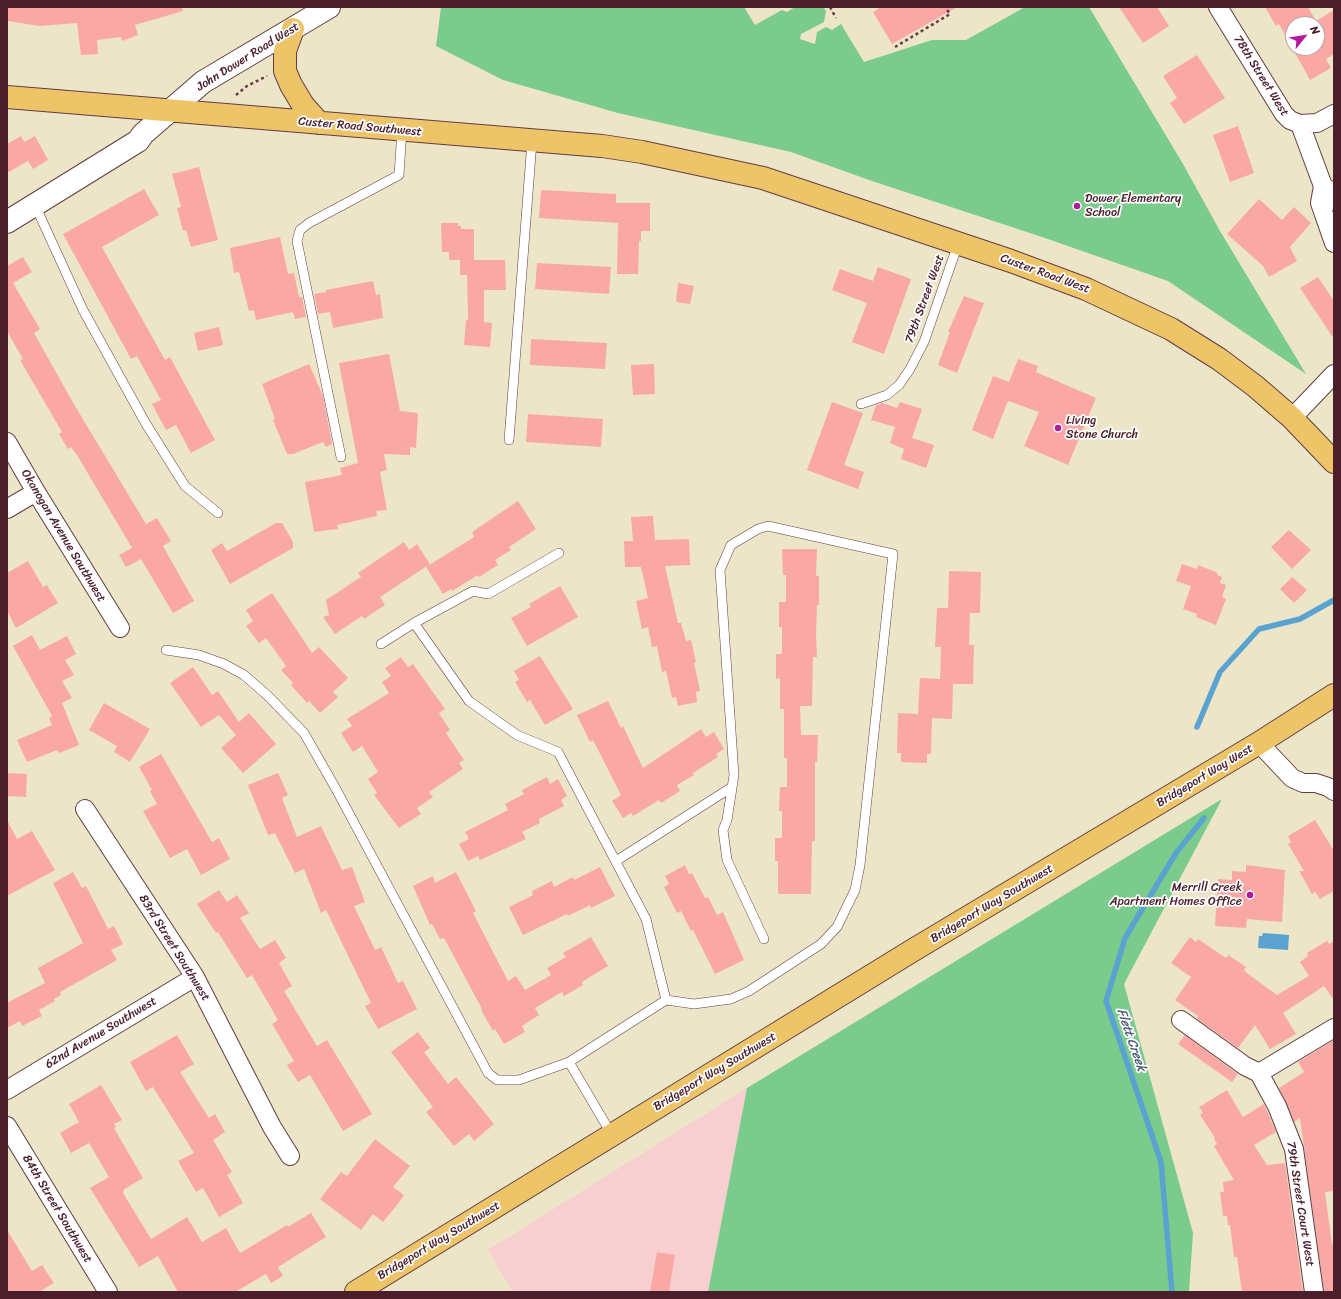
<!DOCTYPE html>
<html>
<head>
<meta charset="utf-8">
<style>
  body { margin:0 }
  #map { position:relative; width:1341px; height:1299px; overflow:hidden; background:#ede5c8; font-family:Sriracha,sans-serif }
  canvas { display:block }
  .frame { position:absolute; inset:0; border:8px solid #4a1f2b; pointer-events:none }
  .north { position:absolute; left:1285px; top:16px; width:40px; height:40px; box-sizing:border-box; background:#fff; border:1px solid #b7a5aa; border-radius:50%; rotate:60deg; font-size:11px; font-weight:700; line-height:16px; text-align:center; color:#4a1f2b }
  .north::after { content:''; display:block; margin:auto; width:14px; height:18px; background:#b5179e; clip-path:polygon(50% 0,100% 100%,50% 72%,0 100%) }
</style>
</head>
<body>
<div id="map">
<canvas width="1341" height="1299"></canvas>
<div class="frame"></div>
<div class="north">N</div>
</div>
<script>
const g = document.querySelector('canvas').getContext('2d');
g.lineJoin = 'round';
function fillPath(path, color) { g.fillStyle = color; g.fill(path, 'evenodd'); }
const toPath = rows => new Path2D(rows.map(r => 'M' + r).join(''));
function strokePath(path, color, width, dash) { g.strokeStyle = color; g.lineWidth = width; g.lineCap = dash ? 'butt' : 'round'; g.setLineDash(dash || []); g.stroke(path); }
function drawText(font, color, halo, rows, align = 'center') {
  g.font = font + ' Sriracha,sans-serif'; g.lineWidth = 3.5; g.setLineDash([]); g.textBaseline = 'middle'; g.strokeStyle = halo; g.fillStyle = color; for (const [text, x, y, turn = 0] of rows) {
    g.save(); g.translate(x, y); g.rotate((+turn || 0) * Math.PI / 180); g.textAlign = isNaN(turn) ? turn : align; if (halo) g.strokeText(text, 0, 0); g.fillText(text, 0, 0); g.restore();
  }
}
fillPath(toPath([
  [747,1088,708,1292,513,1292,488,1250]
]), '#f7cfd0');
fillPath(toPath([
  [441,7,744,7,755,25,782,10,787,12,795,7,823,7,826,11,824,22,801,34,800,39,815,44,817,32,826,27,832,30,841,24,864,62,932,40,966,40,1025,7,1089,7,1183,164,1220,231,1306,374,1168,281,1042,237,872,181,791,152,618,113,503,80,436,46],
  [1222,799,1124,984,1193,1233,1189,1292,708,1292,747,1088]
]), '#7acb8c');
fillPath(toPath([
  [1263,933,1289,935,1288,950,1258,948,1259,936,1262,936]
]), '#5aa3d1');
strokePath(toPath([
  [1197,727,1220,672,1259,629,1300,619,1334,600],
  [1172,1292,1161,1162,1106,1001,1125,938,1176,853,1204,818]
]), '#5aa3d1', 5.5);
fillPath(toPath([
  [7,7,182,7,183,11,135,25,138,35,122,41,121,37,97,40,98,54,81,55,77,23,40,26,7,21],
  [881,7,957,7,892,44,873,12],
  [1119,7,1157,7,1169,26,1143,43],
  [1265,7,1308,7,1316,21,1334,10,1334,54,1326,59,1331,68,1310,80,1279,24,1276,26],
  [1293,24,1317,24,1317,48,1293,48],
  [1197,55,1225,98,1184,124,1170,103,1177,98,1163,76],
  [1238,126,1254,173,1230,182,1213,135],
  [21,136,24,142,35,136,48,160,33,169,28,161,7,173,7,144],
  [199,167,218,240,191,247,186,230,183,231,177,208,181,207,172,174],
  [144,189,159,215,102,247,165,360,170,357,215,440,191,453,176,425,166,430,152,404,161,400,137,356,131,359,63,234],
  [541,190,616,194,616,203,650,203,650,231,641,231,641,241,639,241,638,274,617,274,618,223,539,218],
  [1259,199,1282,220,1294,207,1311,223,1290,247,1297,261,1269,277,1263,266,1227,234],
  [441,223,458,223,458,226,461,226,461,229,474,229,474,260,505,260,506,290,484,290,484,322,492,323,490,347,464,345,466,320,468,320,467,275,460,275,460,260,449,260,449,252,442,252],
  [280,237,288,274,294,273,299,297,302,297,306,317,295,319,293,312,256,320,254,310,249,311,239,272,234,273,230,248],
  [23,257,32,272,13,283,40,329,34,333,75,406,146,524,157,518,171,541,163,546,194,601,173,613,141,559,126,567,119,555,132,548,77,455,71,447,68,449,59,434,62,432,20,360,23,359,7,331,7,266],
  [537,263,611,267,609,294,535,289],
  [878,267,911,279,884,354,852,342,867,303,832,290,840,269,873,281],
  [1318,277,1334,301,1334,339,1300,288],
  [373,281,376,295,380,294,383,318,333,328,330,312,318,314,314,294,326,292,326,290],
  [678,283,694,286,690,304,676,302],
  [964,296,984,303,957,373,938,365,950,332,948,332],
  [219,327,223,345,198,351,194,333],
  [531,339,607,343,605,369,530,365],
  [389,354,400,411,418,413,416,448,410,447,410,455,384,454,387,470,380,472,387,510,376,511,377,516,337,525,338,529,314,532,305,482,342,475,340,468,358,463,339,363],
  [1018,359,1038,366,1036,372,1096,398,1068,465,1024,446,1039,412,1008,401,993,439,972,430,993,376,1009,382],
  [309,364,323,396,332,444,326,447,323,442,293,454,287,454,273,420,275,419,262,384],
  [654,364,655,394,633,395,631,365],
  [832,402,863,413,844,465,864,472,858,489,807,470],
  [900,402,922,409,912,438,934,445,926,468,901,459,904,449,890,443,895,427,871,420,876,405,882,403,897,408],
  [528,414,603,419,601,447,526,442],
  [518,501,536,529,509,547,511,550,495,560,498,565,479,577,478,575,452,591,451,589,443,594,426,567,474,537,472,532],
  [653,516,655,540,689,539,690,565,665,566,678,623,681,623,686,641,691,640,696,662,694,663,700,691,696,692,697,702,678,706,676,697,672,698,666,671,662,672,657,646,652,647,648,627,642,629,636,601,648,598,641,567,625,567,624,541,633,541,631,517],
  [276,523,282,523,293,542,293,548,230,584,211,550,222,543,227,551],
  [1289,530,1311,550,1292,569,1271,547],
  [404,542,409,550,417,544,430,564,380,597,385,605,364,619,362,616,335,634,323,617,329,615,326,600,361,577,358,573],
  [782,549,817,549,816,576,819,576,819,605,817,605,816,635,817,657,813,657,812,706,800,706,801,735,818,735,817,762,815,762,815,841,812,841,811,894,778,894,778,861,775,861,775,838,782,838,782,811,779,811,780,787,787,787,787,758,784,758,784,709,780,709,780,678,776,679,776,654,782,654,782,627,779,627,779,602,786,602,786,575,783,575],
  [28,561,43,587,47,585,58,603,16,628,7,611,7,573],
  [1182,564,1197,569,1198,565,1218,573,1217,575,1222,577,1220,583,1226,585,1222,597,1226,599,1216,625,1196,617,1197,614,1183,609,1191,586,1176,581],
  [949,571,981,572,980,613,970,613,969,645,974,645,973,684,953,684,952,719,932,718,931,754,927,754,927,763,901,762,901,753,897,753,898,713,918,714,920,678,940,679,941,647,935,647,937,608,948,608],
  [1292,577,1307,590,1294,603,1280,589],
  [560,586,578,617,527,646,511,618,531,607,529,604],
  [272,593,312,653,319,647,348,678,333,692,338,697,320,713,309,701,307,703,291,685,293,683,281,670,286,666,266,638,259,643,246,626,253,621,246,610],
  [32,635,40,650,67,636,76,654,65,660,74,675,62,681,72,698,62,703,79,745,59,753,57,750,27,762,17,740,52,725,49,718,52,716,13,646],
  [540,656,573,709,545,725,530,700,527,702,515,682,519,680,514,671],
  [401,657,408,667,413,664,445,709,439,713,450,730,446,733,464,760,459,763,463,769,429,792,433,797,417,808,421,814,399,828,374,795,377,793,368,779,378,772,362,746,353,752,341,733,352,726,347,719,389,693,382,682,391,676,385,668],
  [193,667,212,695,218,691,239,722,249,713,276,744,243,773,221,748,236,735,219,715,201,727,170,683],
  [608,701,621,728,623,726,643,768,701,729,706,737,714,732,724,749,716,754,718,757,693,773,694,775,677,785,680,791,661,803,659,800,633,816,631,813,623,818,612,801,621,795,593,740,590,742,577,715],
  [104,703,150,729,130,762,114,752,117,746,89,730],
  [161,754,212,842,219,838,230,859,201,875,187,849,170,858,143,811,157,804,150,791,152,790,139,767],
  [7,773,27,774,26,797,7,796],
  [278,773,288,795,282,798,297,837,321,826,342,870,352,867,365,902,354,906,375,950,381,947,398,983,403,981,417,1009,378,1029,365,1006,371,1003,326,910,321,913,304,869,295,873,275,833,268,835,248,785],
  [547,777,550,784,558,779,567,796,561,800,564,806,539,819,540,823,522,832,526,839,480,860,478,856,468,861,459,844,469,839,465,832,508,810,505,804,524,794,522,790],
  [7,820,17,839,32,831,55,870,7,896],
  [1315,820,1334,851,1334,891,1320,899,1315,892,1312,894,1299,871,1304,871,1288,844,1291,842,1288,836],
  [685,865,689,874,692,873,705,898,708,897,717,915,723,912,744,960,715,974,693,930,691,931,681,911,677,913,664,887,669,884,665,876],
  [1246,865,1285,870,1282,922,1247,919,1246,928,1215,926,1218,879,1232,880,1232,871,1246,872],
  [600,867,615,896,591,908,590,905,568,916,567,914,523,935,509,907,533,895,532,891,552,881,554,887,573,877,574,880],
  [73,872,82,888,86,886,108,929,114,926,123,944,111,950,117,960,60,992,61,995,54,999,55,1001,39,1010,42,1016,22,1026,20,1021,7,1028,7,1003,45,983,38,968,83,943,53,883],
  [456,872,476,911,473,913,508,981,516,976,525,990,551,975,547,968,566,957,563,953,591,937,608,966,582,982,583,985,564,996,562,992,535,1008,539,1015,522,1026,525,1032,504,1044,495,1029,493,1031,481,1010,482,1009,444,938,440,939,432,924,430,925,413,886,433,876,435,883],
  [219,890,227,902,237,895,249,913,240,918,260,949,275,940,286,958,279,963,292,986,284,991,317,1046,327,1040,372,1114,343,1131,310,1075,298,1082,287,1065,294,1061,272,1024,278,1020,252,975,247,978,218,932,216,933,197,904],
  [1190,937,1196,942,1198,939,1226,958,1228,955,1246,967,1244,970,1248,974,1277,995,1309,976,1300,962,1308,956,1307,953,1327,941,1329,944,1334,941,1334,1000,1324,986,1283,1013,1296,1034,1270,1049,1255,1025,1238,1048,1197,1019,1198,1016,1175,1000,1191,977,1171,963],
  [418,1032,430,1048,424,1052,448,1084,456,1077,494,1124,474,1141,469,1134,454,1146,426,1112,433,1107,391,1052],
  [177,1035,194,1064,180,1072,209,1118,215,1114,225,1132,213,1140,232,1172,227,1175,243,1203,219,1217,203,1188,196,1192,178,1161,194,1153,153,1087,146,1091,130,1062],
  [1185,1035,1238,1074,1232,1082,1178,1044],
  [1334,1040,1334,1191,1325,1192,1332,1244,1334,1244,1334,1292,1324,1292,1300,1118,1294,1122,1279,1088,1304,1072,1298,1062],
  [101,1085,122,1120,114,1124,116,1127,114,1128,143,1178,123,1190,124,1192,123,1193,151,1239,187,1217,202,1242,226,1228,240,1253,287,1225,288,1227,311,1213,326,1237,278,1267,283,1276,271,1283,266,1274,235,1292,178,1292,158,1256,139,1267,90,1188,109,1177,89,1143,71,1153,60,1133,79,1122,69,1104],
  [1227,1090,1243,1117,1264,1104,1276,1132,1254,1145,1267,1165,1285,1163,1303,1292,1242,1292,1237,1257,1234,1257,1230,1225,1228,1225,1227,1216,1223,1216,1220,1192,1224,1192,1223,1182,1234,1180,1214,1146,1217,1144,1214,1139,1215,1138,1200,1115,1203,1113,1199,1107],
  [375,1139,410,1166,393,1187,404,1195,397,1205,383,1222,373,1214,361,1230,320,1199,341,1172,347,1176],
  [7,1230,32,1271,42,1265,54,1283,39,1292,7,1292],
  [657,1252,675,1255,669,1292,650,1292]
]), '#faa8a5');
const service = toPath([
  [35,205,83,310,146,424,185,486,218,513],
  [861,404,887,395,899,385,910,369,924,342,958,244],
  [509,440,532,141],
  [341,457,297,241,300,230,309,223,399,175,402,130],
  [559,553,488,594,473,591,414,623,469,701,517,735,558,752,646,919,666,1000],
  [381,644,414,623],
  [166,650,199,655,224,664,244,675,267,695,304,733,336,789,488,1073,497,1080,519,1080,569,1062,612,1135],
  [616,861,732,787],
  [569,1062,666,1000,694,1004,731,999,749,991,821,944,837,927,855,890,860,865,893,554,768,526,758,529,731,545,720,570,734,775,727,820,723,830,727,860,764,939]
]);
const minor = toPath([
  [1218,7,1284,114,1290,120,1300,124,1323,186,1320,203,1334,243],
  [1300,124,1317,123,1334,114],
  [1323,186,1329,190,1334,201],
  [1292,418,1334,374],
  [7,442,36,492,120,628],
  [7,509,36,492],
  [1259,743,1292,778,1303,783,1316,783,1328,787,1334,791],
  [85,809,195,977,272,1127,290,1156],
  [1181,1020,1245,1066,1259,1073,1277,1106,1294,1149,1314,1292],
  [1259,1073,1334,1028],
  [7,1090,195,977],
  [7,1126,108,1292]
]);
const tertiary = toPath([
  [7,222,138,141,143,134,203,82,329,7]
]);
const primary = toPath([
  [293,29,285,51,285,71,291,85,303,105,319,123],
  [7,97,602,146,642,152,763,178,1011,261,1086,289,1171,329,1219,359,1255,386,1292,418,1334,462],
  [356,1292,915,949,1259,743,1334,695]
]);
strokePath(service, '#623d43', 10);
strokePath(minor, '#623d43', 20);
strokePath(tertiary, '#623d43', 24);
strokePath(primary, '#623d43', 24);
strokePath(toPath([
  [830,7,836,18],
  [895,47,950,14,945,7],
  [236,95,247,86,267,76]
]), '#623d43', 2.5, [3, 3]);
strokePath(service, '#fff', 9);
strokePath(minor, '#fff', 18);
strokePath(tertiary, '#fff', 22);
strokePath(primary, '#eec469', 22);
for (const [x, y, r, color] of [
  [1077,206,4,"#b5179e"],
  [1058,428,4,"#b5179e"],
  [1250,895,4,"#b5179e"]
]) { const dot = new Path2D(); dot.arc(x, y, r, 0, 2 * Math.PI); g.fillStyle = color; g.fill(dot); strokePath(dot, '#fff', 1.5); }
drawText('12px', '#4a1f2b', '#fff', [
  ["John Dower Road West",248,57,-32],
  ["78th Street West",1261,76,58],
  ["Custer Road Southwest",360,127,5],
  ["Custer Road West",1045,274,20],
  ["79th Street West",925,299,-70],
  ["Okanogan Avenue Southwest",63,536,59],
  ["Bridgeport Way West",1205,776,-31],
  ["Bridgeport Way Southwest",992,904,-31],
  ["83rd Street Southwest",174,948,58],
  ["62nd Avenue Southwest",101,1033,-31],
  ["Bridgeport Way Southwest",715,1072,-31],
  ["79th Street Court West",1300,1204,81],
  ["84th Street Southwest",57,1209,59],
  ["Bridgeport Way Southwest",439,1241,-31]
]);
drawText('12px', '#4a1f2b', '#fff', [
  ["Dower Elementary",1085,199],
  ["School",1085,213],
  ["Living",1066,421],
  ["Stone Church",1066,435],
  ["Merrill Creek",1242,888,"right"],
  ["Apartment Homes Office",1242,902,"right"]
], 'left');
drawText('italic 13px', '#515a76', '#fff', [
  ["Flett Creek",1131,1040,71]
]);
</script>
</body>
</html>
